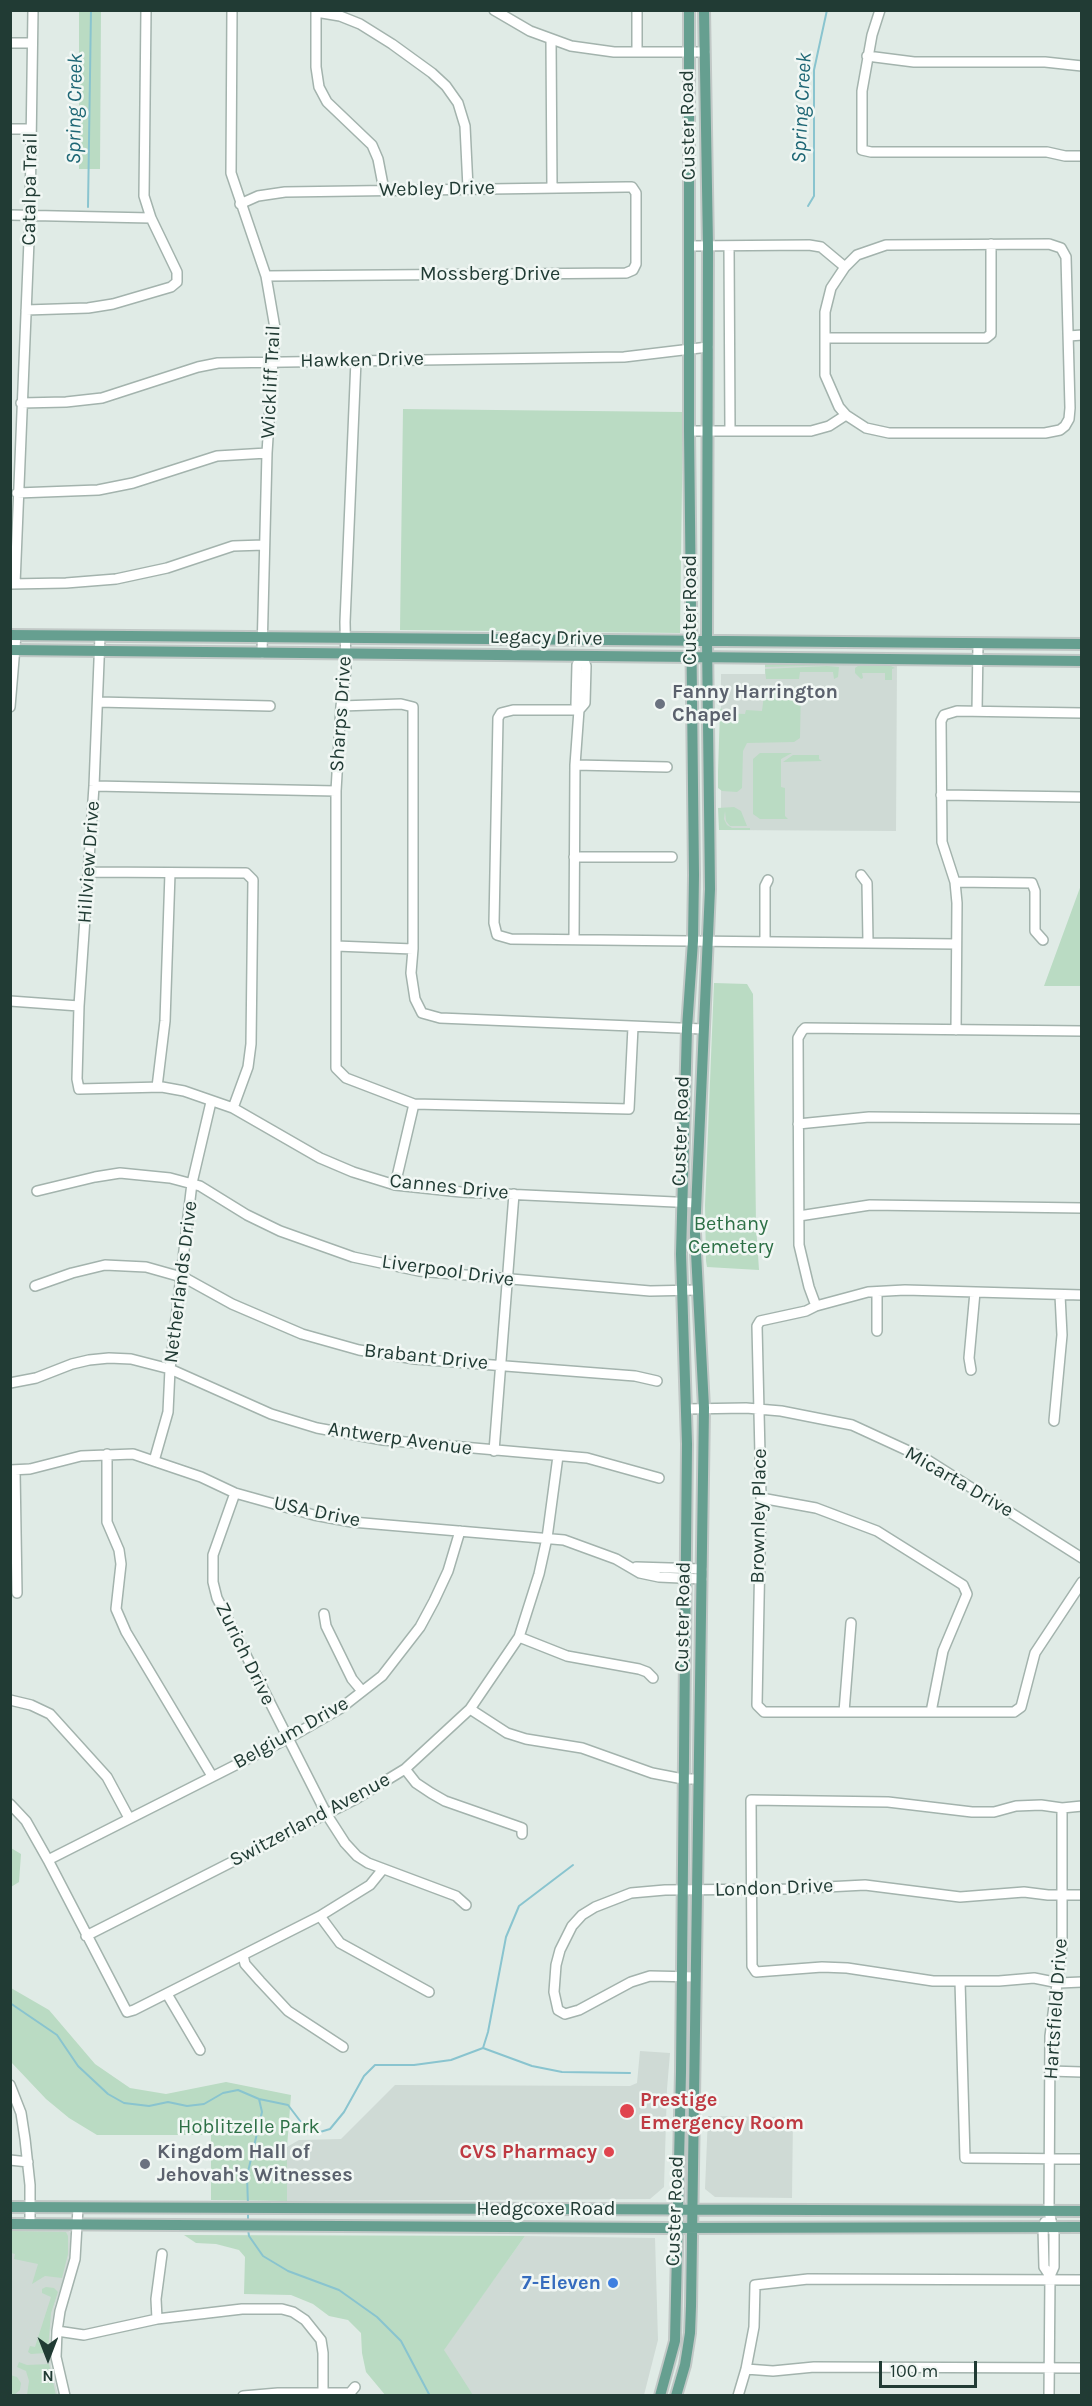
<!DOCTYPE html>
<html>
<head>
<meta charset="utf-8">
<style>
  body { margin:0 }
  #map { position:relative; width:1092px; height:2406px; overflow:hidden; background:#e0ebe6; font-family:Karla,sans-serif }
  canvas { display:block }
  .frame { position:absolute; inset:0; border:12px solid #213b34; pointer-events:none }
  .north { position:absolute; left:18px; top:2328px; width:60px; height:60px; -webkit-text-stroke:4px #f1f7f4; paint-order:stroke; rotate:180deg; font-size:16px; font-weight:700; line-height:24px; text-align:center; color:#213b34 }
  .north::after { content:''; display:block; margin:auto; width:21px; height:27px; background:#213b34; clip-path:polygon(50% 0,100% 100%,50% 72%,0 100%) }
  .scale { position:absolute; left:879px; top:2361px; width:98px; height:27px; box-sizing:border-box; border:3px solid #213b34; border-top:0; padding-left:8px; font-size:18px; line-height:21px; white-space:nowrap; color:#213b34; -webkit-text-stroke:4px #f1f7f4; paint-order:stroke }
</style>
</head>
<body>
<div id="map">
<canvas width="1092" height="2406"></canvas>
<div class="frame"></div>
<div class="north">N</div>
<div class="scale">100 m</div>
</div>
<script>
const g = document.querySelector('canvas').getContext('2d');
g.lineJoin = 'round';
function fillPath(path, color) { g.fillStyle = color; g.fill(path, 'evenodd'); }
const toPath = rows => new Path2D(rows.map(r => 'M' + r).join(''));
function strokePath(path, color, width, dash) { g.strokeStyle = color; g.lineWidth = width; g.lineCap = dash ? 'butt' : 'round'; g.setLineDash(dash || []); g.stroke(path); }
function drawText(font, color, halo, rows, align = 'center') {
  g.font = font + ' Karla,sans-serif'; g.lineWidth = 5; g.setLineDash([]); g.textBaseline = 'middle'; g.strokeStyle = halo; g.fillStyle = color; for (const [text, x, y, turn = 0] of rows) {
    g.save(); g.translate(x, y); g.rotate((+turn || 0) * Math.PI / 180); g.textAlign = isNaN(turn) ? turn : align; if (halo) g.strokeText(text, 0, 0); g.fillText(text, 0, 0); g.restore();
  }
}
fillPath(toPath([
  [765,663,897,664,896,831,721,830,721,674,765,674],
  [640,2051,670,2053,667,2089,664,2187,650,2199,287,2201,287,2147,299,2140,341,2139,395,2085,630,2086,637,2083],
  [708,2116,793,2117,792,2198,715,2197,705,2189],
  [10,2230,67,2230,71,2233,68,2266,55,2305,50,2334,51,2366,58,2395,11,2395],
  [525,2236,655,2238,658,2340,644,2395,473,2395,467,2388,443,2350]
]), '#cfdad5');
fillPath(toPath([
  [79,11,101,11,100,169,79,169],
  [403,409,683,412,680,633,400,630],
  [765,663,835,664,837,665,765,667],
  [827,666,839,667,838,677,834,679,833,672,800,672,799,679,766,679,765,669],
  [858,666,891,666,895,668,892,669,892,680,885,680,885,673,862,673,863,678,861,679,855,673,855,668],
  [765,687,801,688,800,738,794,742,747,743,743,751,742,788,737,792,722,791,718,788,718,772,720,710,721,708,724,713,745,714,746,710,762,711],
  [760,753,792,753,781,759,781,787,785,788,785,816,788,819,760,819,753,814,753,759],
  [793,755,819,755,819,759,822,761,783,762],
  [734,807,741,811,747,826,730,826,726,821,725,811,724,819,727,825,732,828,750,828,750,830,719,830,718,808],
  [1081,885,1081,986,1044,986],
  [714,983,747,984,753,994,756,1225,759,1270,707,1267,706,1261,705,1205],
  [11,1848,21,1854,19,1882,11,1887],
  [11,1988,49,2010,95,2064,130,2088,166,2094,226,2082,291,2095,287,2147,287,2201,211,2200,211,2135,97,2135,69,2118,46,2099,11,2062],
  [10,2231,66,2232,68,2236,68,2254,62,2278,45,2276,32,2284,38,2264,14,2259,15,2254,11,2253],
  [184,2235,525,2236,444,2350,473,2395,386,2396,366,2372,362,2353,361,2333,348,2320,329,2316,313,2304,291,2295,244,2294,245,2257,239,2250,216,2244,196,2243],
  [46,2287,54,2288,58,2292,51,2313,48,2350,46,2353,31,2354,28,2352,30,2346,35,2347,51,2297,42,2293,42,2289],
  [19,2362,27,2365,49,2364,56,2395,27,2395,29,2381,26,2371,17,2367],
  [10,2375,17,2377,21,2383,20,2390,14,2395,11,2395]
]), '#badbc3');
strokePath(toPath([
  [808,206,814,196,814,70,827,10],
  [88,207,91,10],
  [10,2003,57,2035,78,2066,108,2094,124,2103,149,2106,168,2102,187,2106,204,2104,223,2093,238,2090,259,2099,288,2105,307,2130,320,2132,330,2129,344,2112,364,2076,375,2065,414,2065,451,2060,483,2048,532,2066,562,2072,630,2073],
  [483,2048,488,2032,506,1937,519,1906,573,1865],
  [248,2205,247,2176,262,2112,259,2099],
  [248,2211,248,2223],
  [248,2229,249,2236,263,2256,288,2271,339,2290,377,2317,401,2341,430,2396]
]), '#89c4cf', 2);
const minor = toPath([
  [232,10,231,173,266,276,275,328,267,453,262,653],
  [316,10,316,67,319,87,327,102,372,145,378,159,384,190],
  [494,10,530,31,571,46,614,52,705,52],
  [637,10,637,52],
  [880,10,872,35,862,91,862,150,871,152,1047,152,1065,156,1082,156],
  [316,12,340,16,360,24,392,44,432,73,446,86,458,103,465,126,468,188],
  [551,40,552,187],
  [10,43,32,43],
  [867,56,914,62,1045,62,1082,66],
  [10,129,31,129],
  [240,204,258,196,285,192,626,187,632,187,636,193,636,264,633,270,626,273,266,276],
  [10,215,151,218],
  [1049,244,1061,248,1066,257,1070,408,1069,419,1065,426,1060,430,1045,433,889,433,866,428,846,415,839,407,825,375,825,312,831,288,845,267,857,255,886,245,1049,244],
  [690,246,809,245,821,247,845,267],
  [729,246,730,431],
  [26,310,88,308,113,304,171,287,177,282,177,272,151,218,144,196,146,10],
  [1069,336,1082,335],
  [825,338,986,338,991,334,991,244],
  [356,360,345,622,346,670,341,706,336,791,336,1068,346,1078,414,1104,629,1109,633,1027],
  [21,403,66,402,102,398,198,367,218,363,624,357,708,347],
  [689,431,811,431,829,426,846,415],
  [17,493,98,490,133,483,217,456,267,453],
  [10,584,66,583,116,579,167,568,233,546,264,545],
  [15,584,30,216,33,10],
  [100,636,94,786,79,1006,77,1079,79,1089,162,1087,184,1091,233,1108,320,1158,353,1172,395,1185,461,1192,696,1203],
  [98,702,270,706],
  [341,706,401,704,413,707,413,949,411,973,415,999,422,1013,440,1018,703,1029],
  [10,707,16,635],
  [579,710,513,710,501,713,498,718,494,923,497,935,511,939,956,944],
  [579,710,585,703,586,666,582,656],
  [977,711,978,644],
  [575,765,667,767],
  [94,786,336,791],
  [941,795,1082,797],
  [574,857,672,857],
  [88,872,246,873,253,880,251,1044,248,1067,233,1108],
  [861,875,867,883,868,942],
  [955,882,1032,883,1035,891,1035,931,1043,940],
  [574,939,575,765,579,710,576,704,577,665,582,656],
  [765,942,765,886,768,880],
  [336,946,413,949],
  [10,1001,79,1006],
  [956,1030,957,903,955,882,942,842,941,721,944,715,957,711,1082,713],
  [157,1087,165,1021,170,873],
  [798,1124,869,1117,1082,1119],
  [395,1185,414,1104],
  [37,1191,95,1177,120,1173,170,1178,200,1186,247,1215,280,1231,353,1257,419,1271,650,1291,698,1290],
  [799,1216,870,1205,1082,1208],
  [35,1286,72,1273,105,1265,146,1267,185,1278,232,1304,302,1334,359,1350,415,1359,635,1376,657,1381],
  [1082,1295,905,1290,868,1292,816,1306,806,1311,760,1321,757,1326,761,1498,757,1705,764,1712,1014,1712,1021,1707,1035,1653,1082,1582],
  [816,1306,809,1287,799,1245,798,1038,802,1031,805,1028,1082,1031],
  [877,1331,877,1292],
  [971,1370,969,1358,975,1292],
  [10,1383,36,1378,72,1364,89,1360,109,1358,131,1359,170,1369,271,1414,317,1428,383,1440,587,1458,659,1478],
  [686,1409,746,1408,781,1411,852,1425,926,1459,1082,1558],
  [1054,1421,1062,1335,1060,1295],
  [494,1451,514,1194],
  [107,1454,107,1522,119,1550,121,1564,116,1609,126,1632,212,1776],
  [154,1461,168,1412,170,1369,192,1183,211,1102],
  [10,1470,30,1469,81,1456,133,1454,201,1477,235,1493,314,1515,352,1522,564,1540,616,1559,640,1573,659,1577,702,1579],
  [15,1470,17,1593],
  [235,1493,213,1555,213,1582,217,1598,327,1815,345,1843,357,1856,368,1863,456,1896,466,1905],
  [761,1498,816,1508,877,1531,963,1585,967,1594,943,1651,931,1712],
  [636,1567,702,1569],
  [324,1614,326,1626,352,1679,362,1691],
  [519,1637,567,1656,639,1669,647,1672,653,1678],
  [10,1700,31,1705,50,1714,107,1777,129,1818],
  [470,1709,507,1733,526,1739,582,1748,652,1773,683,1779,698,1779],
  [844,1712,851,1623],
  [405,1769,416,1783,431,1793,445,1801,522,1828,522,1834],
  [10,1804,26,1821,48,1860,127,2012,134,2010,320,1916,370,1885,383,1869],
  [1082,1806,1062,1808,1041,1805,1016,1806,994,1812,972,1812,888,1802,751,1800,752,1966,756,1972,822,1967,847,1968,933,1981,999,1981,1034,1978,1059,1983,1082,1982],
  [48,1860,287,1739,341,1708,382,1676,420,1627,434,1601,448,1571,460,1531],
  [320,1916,340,1943,429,1992],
  [86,1936,354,1800,405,1769,470,1709,519,1637,539,1574,547,1538,558,1456],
  [243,1955,245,1964,260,1981,288,2011,343,2047],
  [695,1977,650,1976,631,1982,579,2010,565,2014,558,2010,554,1992,556,1965,560,1950,572,1926,582,1915,595,1907,631,1893,665,1890,788,1889,865,1885,960,1897,1024,1892,1048,1895,1082,1895],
  [960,1981,965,2158,1082,2159],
  [167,1994,200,2050],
  [1050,2071,1082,2072],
  [10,2085,21,2113,25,2139,30,2185,30,2224],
  [10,2160,28,2162],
  [1045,2222,1043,2227,1044,2267,1050,2276],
  [157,2319,156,2299,162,2254],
  [57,2331,84,2335,157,2319,242,2309,282,2309,293,2312,305,2320,321,2340,323,2353,323,2393],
  [746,2369,773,2371,814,2367,1082,2368],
  [65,2396,56,2357,57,2331,60,2311,75,2259,78,2208],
  [243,2396,278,2393,350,2393,355,2387],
  [738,2396,746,2369,754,2327,755,2285,808,2279,1082,2280],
  [1049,2396,1050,2276,1054,2267,1054,2234,1049,2211,1050,2036,1062,1947,1062,1808]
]);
const major = toPath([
  [10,635,1082,644],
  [10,650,1082,661],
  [10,2207,1082,2211],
  [10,2224,669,2228,1082,2227],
  [660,2396,675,2341,681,2072,687,1444,681,1254,687,1028,693,941,694,875,689,431,689,10],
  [676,2396,685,2365,690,2333,691,2306,704,1408,695,1233,710,889,707,641,708,246,704,10]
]);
strokePath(minor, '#a3b3ad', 12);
strokePath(major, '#c1c8c6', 14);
strokePath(minor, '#fff', 9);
strokePath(major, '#669f90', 10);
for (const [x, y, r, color] of [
  [660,704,6,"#6b7280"],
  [627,2111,8,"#e0444e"],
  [609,2152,6,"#e0444e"],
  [145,2164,6,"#6b7280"],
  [613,2283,6,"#3f7fe0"]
]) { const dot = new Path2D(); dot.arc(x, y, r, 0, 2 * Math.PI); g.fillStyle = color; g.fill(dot); strokePath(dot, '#f1f7f4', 2); }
drawText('20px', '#213b34', '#f1f7f4', [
  ["Custer Road",688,125,-91],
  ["Catalpa Trail",30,189,-89],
  ["Webley Drive",437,189,-1],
  ["Mossberg Drive",490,274],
  ["Hawken Drive",362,360,-1],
  ["Wickliff Trail",271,382,-87],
  ["Custer Road",690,610,-90],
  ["Legacy Drive",546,638,1],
  ["Sharps Drive",341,714,-86],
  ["Hillview Drive",89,862,-86],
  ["Custer Road",681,1131,-88],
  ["Cannes Drive",449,1187,6],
  ["Liverpool Drive",448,1271,8],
  ["Netherlands Drive",181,1282,-83],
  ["Brabant Drive",426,1357,6],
  ["Antwerp Avenue",400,1439,8],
  ["Micarta Drive",959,1482,30],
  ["USA Drive",317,1512,12],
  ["Brownley Place",759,1516,-89],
  ["Custer Road",683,1617,-89],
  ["Zurich Drive",245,1654,64],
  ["Belgium Drive",291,1733,-29],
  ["Switzerland Avenue",310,1820,-28],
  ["London Drive",774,1888,-2],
  ["Hartsfield Drive",1056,2009,-86],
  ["Hedgcoxe Road",546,2209],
  ["Custer Road",675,2211,-88]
]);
drawText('bold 20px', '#5b616d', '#f1f7f4', [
  ["Fanny Harrington",672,692],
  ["Chapel",672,715],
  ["Kingdom Hall of",157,2152],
  ["Jehovah's Witnesses",157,2175]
], 'left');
drawText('20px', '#2d7046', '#f1f7f4', [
  ["Bethany",731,1224],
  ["Cemetery",731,1247],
  ["Hoblitzelle Park",249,2127]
]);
drawText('bold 20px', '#be3a42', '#f1f7f4', [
  ["Prestige",640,2100],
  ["Emergency Room",640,2123],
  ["CVS Pharmacy",597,2152,"right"]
], 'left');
drawText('bold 20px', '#366cbe', '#f1f7f4', [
  ["7-Eleven",601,2283]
], 'right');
drawText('italic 21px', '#1e6775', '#f1f7f4', [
  ["Spring Creek",802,108,-87],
  ["Spring Creek",75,109,-89]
]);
</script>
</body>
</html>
